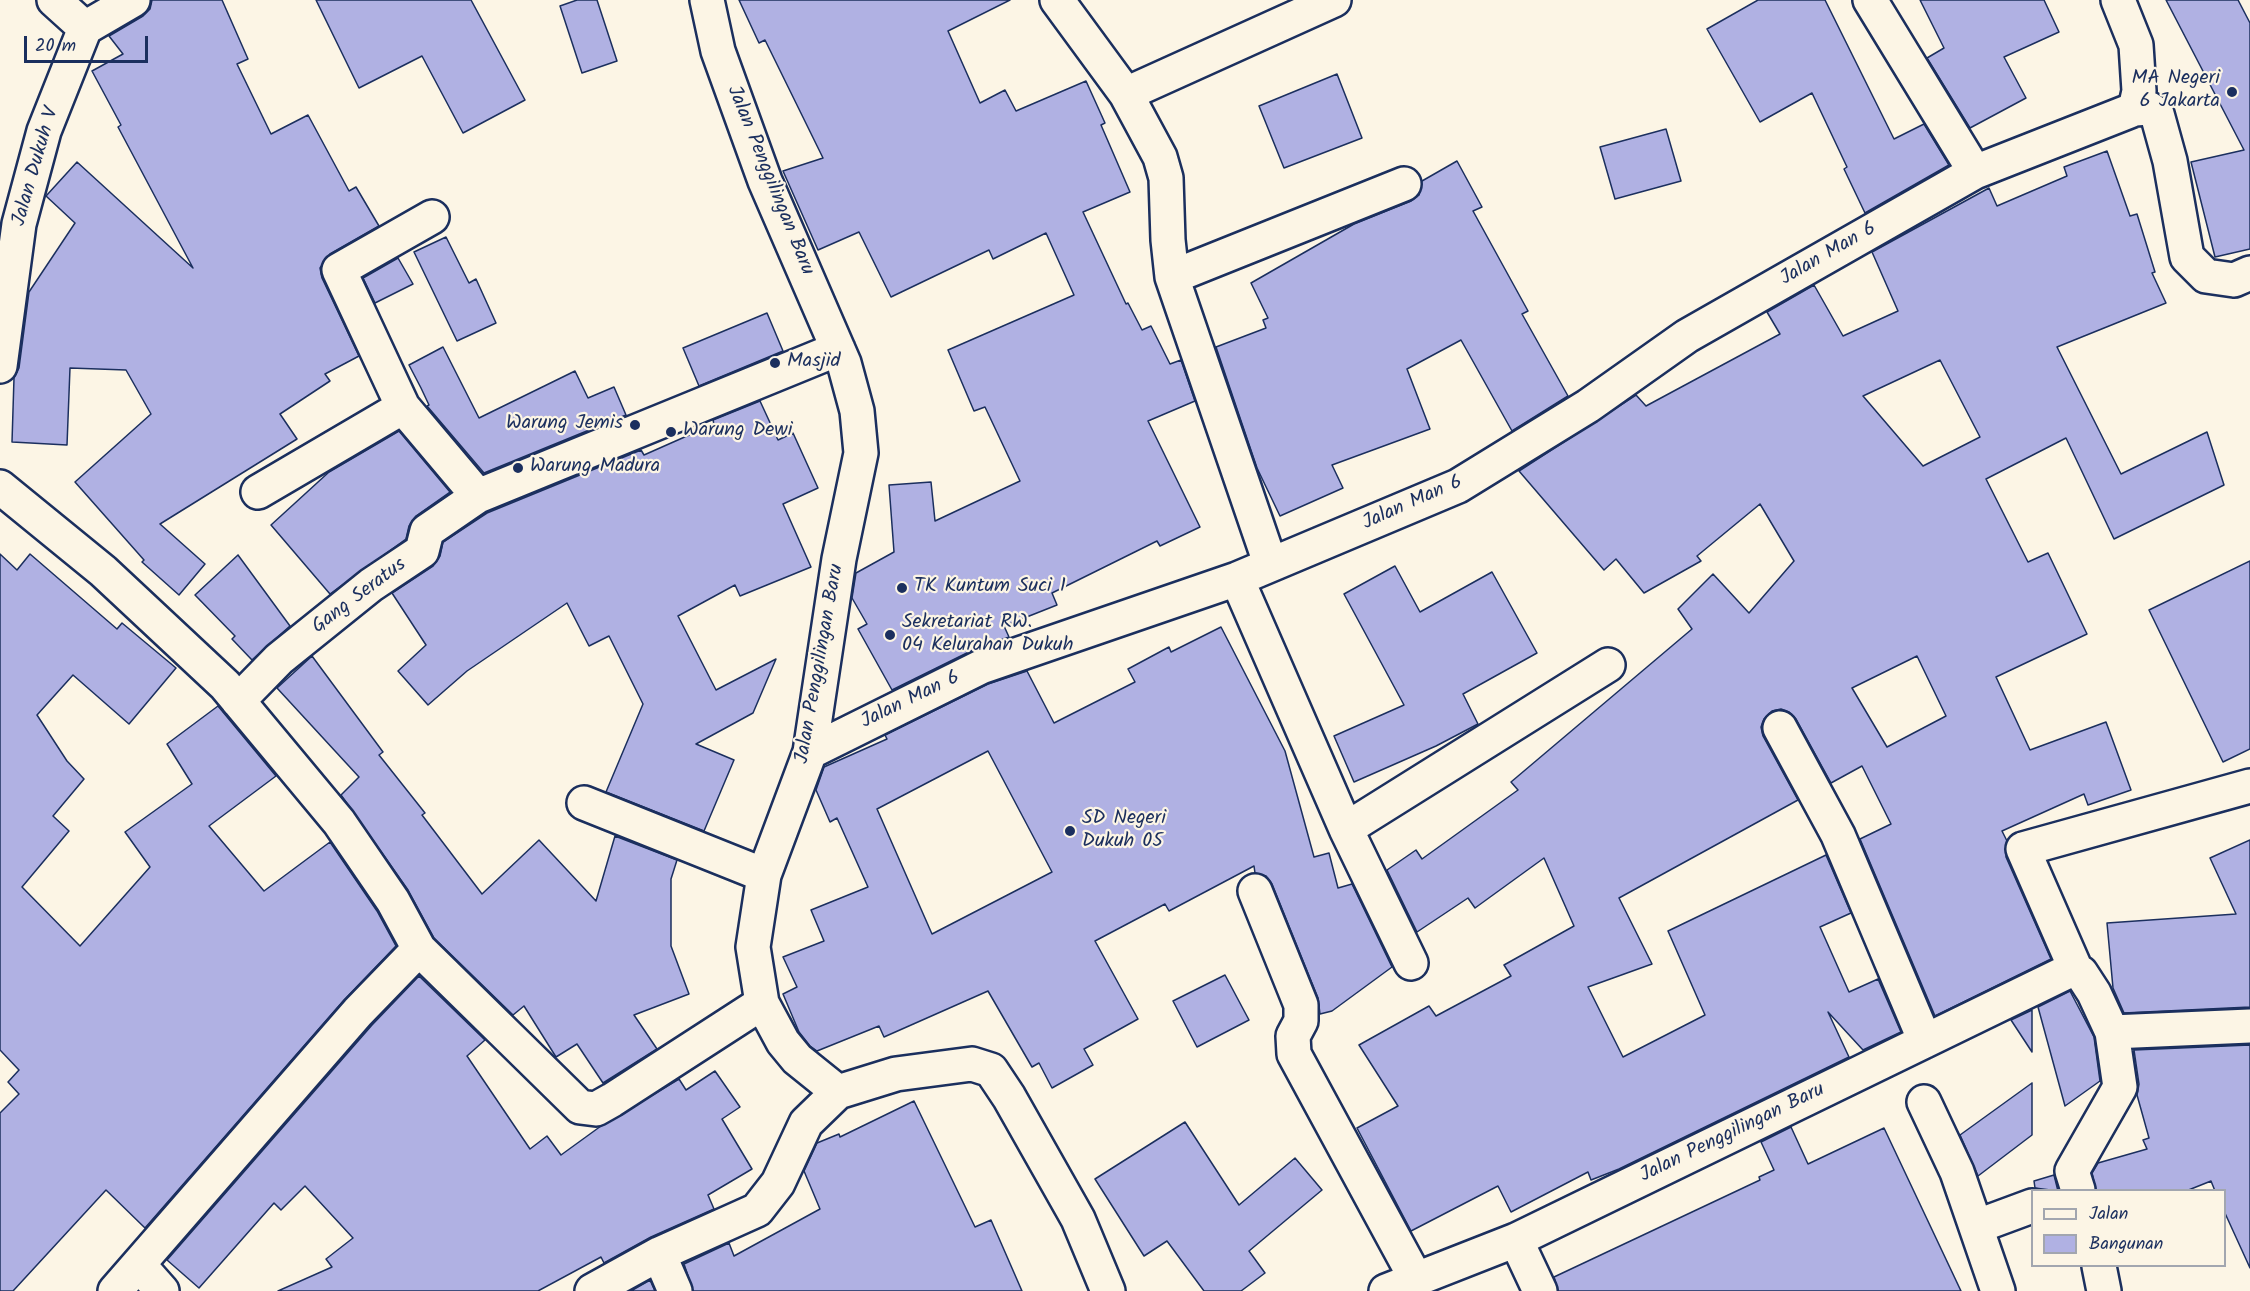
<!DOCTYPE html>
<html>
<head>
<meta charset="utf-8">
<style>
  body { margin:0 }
  #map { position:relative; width:2250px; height:1291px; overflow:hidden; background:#fcf5e5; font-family:Kalam,sans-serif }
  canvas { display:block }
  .legend { position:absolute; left:2031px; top:1189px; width:195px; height:78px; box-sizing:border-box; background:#fcf5e5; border:2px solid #a2a6af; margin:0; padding:8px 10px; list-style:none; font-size:18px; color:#1b2f5e }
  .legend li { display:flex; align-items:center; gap:12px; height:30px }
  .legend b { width:30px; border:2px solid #a2a6af }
  .scale { position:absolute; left:24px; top:36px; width:124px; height:27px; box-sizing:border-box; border:3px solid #1b2f5e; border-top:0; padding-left:8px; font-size:18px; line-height:21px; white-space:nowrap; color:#1b2f5e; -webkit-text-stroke:4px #fcf5e5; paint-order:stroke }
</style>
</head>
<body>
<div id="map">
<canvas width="2250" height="1291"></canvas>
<ul class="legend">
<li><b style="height:8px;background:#fcf5e5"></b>Jalan</li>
<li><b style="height:16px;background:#b0b1e3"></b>Bangunan</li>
</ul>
<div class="scale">20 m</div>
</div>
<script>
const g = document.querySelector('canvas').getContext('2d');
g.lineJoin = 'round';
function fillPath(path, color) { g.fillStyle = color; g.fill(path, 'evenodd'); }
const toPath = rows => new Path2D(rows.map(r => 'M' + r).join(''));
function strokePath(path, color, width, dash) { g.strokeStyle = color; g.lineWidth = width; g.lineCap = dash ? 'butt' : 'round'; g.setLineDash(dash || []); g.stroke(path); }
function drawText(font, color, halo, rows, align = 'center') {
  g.font = font + ' Kalam,sans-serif'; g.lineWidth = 4.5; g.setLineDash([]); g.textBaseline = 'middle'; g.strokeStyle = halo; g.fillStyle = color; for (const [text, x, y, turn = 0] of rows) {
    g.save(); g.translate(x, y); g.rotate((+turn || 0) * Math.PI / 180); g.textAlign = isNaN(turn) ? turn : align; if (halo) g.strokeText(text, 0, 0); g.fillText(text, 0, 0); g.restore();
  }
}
const building = toPath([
  [152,0,222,0,248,59,237,64,271,134,308,115,349,191,356,187,379,226,330,254,320,268,322,278,359,356,325,374,330,381,280,414,297,439,160,524,205,564,179,595,142,562,144,560,75,482,151,414,126,370,70,368,67,445,12,442,14,378,19,368,29,292,75,223,46,196,77,162,193,268,118,127,121,125,92,71,123,54,109,36,143,16,150,9,152,0],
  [316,0,471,0,525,100,463,133,422,56,359,88,316,0],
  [577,0,597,0,617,61,582,73,560,6,577,0],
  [739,0,1010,0,948,31,980,103,1005,90,1016,111,1086,81,1105,123,1101,125,1130,192,1083,212,1126,304,1128,303,1142,330,1151,326,1170,364,1181,360,1195,401,1148,421,1200,527,1160,546,1157,541,1052,593,1057,605,1004,626,1009,637,973,650,892,690,858,629,867,624,852,598,856,573,894,552,889,485,931,482,935,521,1020,481,985,407,974,411,948,350,1074,295,1046,233,993,259,989,250,891,297,859,232,818,250,783,171,823,158,765,40,759,43,739,0],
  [1758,0,1825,0,1894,139,1924,124,1949,165,1865,213,1844,169,1847,167,1812,93,1760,122,1707,29,1758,0],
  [1920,0,2044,0,2059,32,2004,57,2026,98,1970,128,1927,58,1944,48,1920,0],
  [2166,0,2238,0,2250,23,2250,249,2215,257,2191,162,2244,150,2166,0],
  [1337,74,1362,138,1284,168,1259,106,1337,74],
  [1666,129,1681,181,1615,199,1600,147,1666,129],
  [2107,151,2130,216,2137,214,2155,272,2152,273,2166,303,2057,347,2121,474,2207,432,2224,485,2114,539,2066,438,1986,479,2028,562,2048,553,2087,634,1996,677,2030,750,2106,722,2131,790,2088,805,2084,794,2002,831,2007,841,2006,857,2051,959,1935,1016,1860,839,1891,824,1862,766,1831,783,1796,719,1789,712,1781,709,1772,711,1764,719,1761,727,1763,736,1798,800,1619,898,1652,964,1588,987,1623,1057,1705,1015,1668,931,1826,855,1851,913,1820,927,1849,992,1878,979,1901,1032,1863,1050,1828,1012,1849,1057,1619,1169,1591,1180,1588,1172,1511,1212,1498,1186,1411,1231,1357,1128,1398,1106,1359,1045,1429,1006,1436,1016,1511,976,1504,965,1574,926,1544,858,1475,908,1468,898,1417,932,1387,870,1416,850,1422,859,1518,790,1511,782,1692,629,1678,609,1713,574,1749,613,1794,561,1760,504,1697,556,1701,561,1644,593,1616,559,1604,570,1519,471,1636,395,1646,406,1780,334,1767,312,1814,285,1843,336,1898,311,1872,252,1989,188,1997,206,2067,176,2064,167,2107,151],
  [1940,360,1980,437,1923,466,1863,396,1940,360],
  [1917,656,1946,716,1887,747,1852,688,1917,656],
  [1457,161,1482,207,1473,211,1528,311,1522,314,1568,396,1512,431,1461,340,1407,369,1430,429,1332,465,1343,488,1280,516,1257,468,1216,347,1266,328,1263,320,1268,318,1251,283,1354,224,1411,201,1419,195,1422,181,1457,161],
  [446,237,469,283,476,279,496,323,457,341,414,252,446,237],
  [398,258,413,284,375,303,363,278,398,258],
  [767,313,783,351,699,386,683,348,767,313],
  [443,347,479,418,575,371,588,398,614,387,626,415,484,473,427,406,429,405,421,388,409,365,443,347],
  [760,401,778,440,793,433,818,488,783,504,811,567,740,596,735,585,678,616,716,690,776,659,753,713,696,744,734,760,704,831,606,792,643,704,609,636,589,646,567,603,467,671,428,705,398,671,426,645,392,593,433,566,440,556,443,542,487,513,641,450,644,455,714,424,713,420,760,401],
  [399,431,450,492,416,516,409,526,406,539,330,594,271,525,329,472,399,431],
  [0,554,17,570,30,554,117,629,122,623,176,668,129,724,73,675,37,715,67,761,84,779,53,816,69,831,22,887,80,946,150,867,125,832,192,784,167,744,218,706,276,776,209,826,264,891,330,842,377,911,396,946,344,1000,145,1228,106,1190,13,1291,0,1291,0,1113,19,1094,8,1082,19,1070,0,1050,0,554],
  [238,555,290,626,252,660,232,639,235,636,195,595,238,555],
  [2250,561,2250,749,2223,762,2149,610,2250,561],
  [1395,566,1420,612,1492,572,1537,653,1463,694,1478,724,1436,746,1354,782,1334,736,1404,705,1344,594,1395,566],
  [1221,627,1285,751,1314,857,1329,853,1338,888,1352,884,1392,967,1332,1011,1320,1014,1318,998,1272,884,1266,876,1255,873,1254,866,1169,911,1165,904,1095,941,1138,1019,1084,1049,1093,1065,1052,1088,1039,1063,1032,1067,988,991,884,1037,879,1026,817,1051,810,1046,799,1032,783,994,797,987,783,957,824,941,811,910,868,887,837,818,830,822,816,790,824,767,887,739,885,735,988,684,1027,671,1054,723,1135,682,1128,669,1169,647,1171,652,1221,627],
  [988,751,1052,872,932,934,877,809,988,751],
  [312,656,383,752,379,755,425,813,422,815,482,894,539,840,596,901,615,836,677,860,671,879,671,946,689,994,634,1015,657,1049,603,1083,577,1044,556,1057,524,1006,513,1015,434,938,408,890,341,795,359,777,277,688,312,656],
  [2250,840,2250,1007,2124,1013,2113,988,2107,923,2236,914,2210,858,2250,840],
  [1225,975,1249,1020,1197,1047,1173,1001,1225,975],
  [419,976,485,1040,467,1056,530,1149,547,1136,561,1155,601,1126,679,1079,686,1090,715,1071,740,1107,722,1119,752,1169,708,1195,714,1209,651,1237,604,1263,601,1257,538,1291,278,1291,332,1267,326,1259,353,1238,305,1186,281,1210,274,1203,199,1288,167,1260,372,1025,419,976],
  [2070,991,2094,1037,2100,1081,2065,1106,2038,1007,2070,991],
  [2032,1010,2032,1052,2011,1020,2032,1010],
  [2250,1045,2250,1268,2224,1211,2224,1191,2215,1191,2211,1181,2186,1191,2096,1191,2092,1173,2098,1163,2147,1149,2143,1140,2149,1138,2137,1095,2139,1084,2134,1050,2250,1045],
  [2032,1083,2032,1135,1978,1176,1960,1135,2032,1083],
  [914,1101,975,1227,991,1220,1022,1291,693,1291,684,1264,729,1243,734,1256,820,1209,804,1171,817,1143,839,1134,840,1137,914,1101],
  [1185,1122,1239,1205,1295,1158,1322,1190,1249,1251,1265,1273,1241,1291,1204,1291,1167,1241,1144,1256,1095,1179,1185,1122],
  [1791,1127,1808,1164,1884,1128,1961,1291,1558,1291,1554,1277,1760,1180,1759,1177,1774,1170,1761,1142,1791,1127],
  [2054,1175,2058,1191,2035,1188,2034,1181,2054,1175],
  [650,1280,655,1291,631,1291,650,1280]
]);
fillPath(building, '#b0b1e3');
strokePath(building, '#1b2f5e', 1.5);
const minor = toPath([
  [54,0,85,28],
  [707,0,718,51,765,181,844,363,857,411,861,453,839,559,810,752,764,875,753,947,762,1003,783,1042,797,1059,838,1092],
  [1057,0,1126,94],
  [1870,0,1975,172],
  [2118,0,2136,45,2139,91,2135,109],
  [1172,277,1404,184],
  [0,366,19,224,44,131,85,28,133,0],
  [403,407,339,270,432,217],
  [0,487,103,571,225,685,339,822,393,901,419,949,580,1107,596,1109,612,1100,762,1003],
  [258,492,403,407,478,496,838,349],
  [1270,563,1172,277,1168,240,1166,178,1160,157,1126,94,1334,0],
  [1237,579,1346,829,1608,665],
  [238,701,279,659,371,585,422,551,427,531,478,496],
  [1780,728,1838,835,1925,1041],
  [810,752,981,667,1237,579,1458,486,1588,406,1687,336,1975,172,2135,109,2148,108,2157,114,2170,161,2187,257,2206,276,2234,280,2250,273],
  [584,803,764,875],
  [1346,829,1411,963],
  [1255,891,1301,1005,1301,1021,1293,1036,1294,1054,1416,1279],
  [2076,970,2023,849,2250,786],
  [1924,1102,1957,1172,1998,1291],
  [2078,1190,2072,1171,2120,1087,2112,1032],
  [1978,1226,2032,1206],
  [1516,1240,1540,1291],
  [659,1254,675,1291],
  [139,1265,162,1291],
  [2099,1266,2104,1291],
  [115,1291,358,1012,419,949],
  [592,1291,659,1254,757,1210,778,1183,806,1123,838,1092,896,1074,972,1064,991,1070,1009,1097,1078,1219,1108,1291],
  [1386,1291,1516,1240,2071,970,2081,973,2094,993,2112,1032,2250,1026]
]);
strokePath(minor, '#1b2f5e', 38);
strokePath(minor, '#fcf5e5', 33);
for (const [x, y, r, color] of [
  [2232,92,6,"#1b2f5e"],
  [775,363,6,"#1b2f5e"],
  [635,425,6,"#1b2f5e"],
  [671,432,6,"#1b2f5e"],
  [518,468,6,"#1b2f5e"],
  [902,588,6,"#1b2f5e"],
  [890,635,6,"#1b2f5e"],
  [1070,831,6,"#1b2f5e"]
]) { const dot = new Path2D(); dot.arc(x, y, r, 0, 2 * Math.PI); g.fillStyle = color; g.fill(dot); strokePath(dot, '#fcf5e5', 2); }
drawText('20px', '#1b2f5e', '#fcf5e5', [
  ["MA Negeri",2220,80,"right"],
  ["6 Jakarta",2220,103,"right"],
  ["Masjid",787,363],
  ["Warung Jemis",623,425,"right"],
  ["Warung Dewi",683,432],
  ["Warung Madura",530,468],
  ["TK Kuntum Suci 1",914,588],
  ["Sekretariat RW.",902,624],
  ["04 Kelurahan Dukuh",902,647],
  ["SD Negeri",1082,820],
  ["Dukuh 05",1082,843]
], 'left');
drawText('20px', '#1b2f5e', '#fcf5e5', [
  ["Jalan Dukuh V",37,167,-74],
  ["Jalan Penggilingan Baru",769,181,68],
  ["Jalan Man 6",1829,255,-30],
  ["Jalan Man 6",1413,504,-24],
  ["Gang Seratus",360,597,-37],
  ["Jalan Penggilingan Baru",821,664,-80],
  ["Jalan Man 6",911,701,-26],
  ["Jalan Penggilingan Baru",1733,1134,-26]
]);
</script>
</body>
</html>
